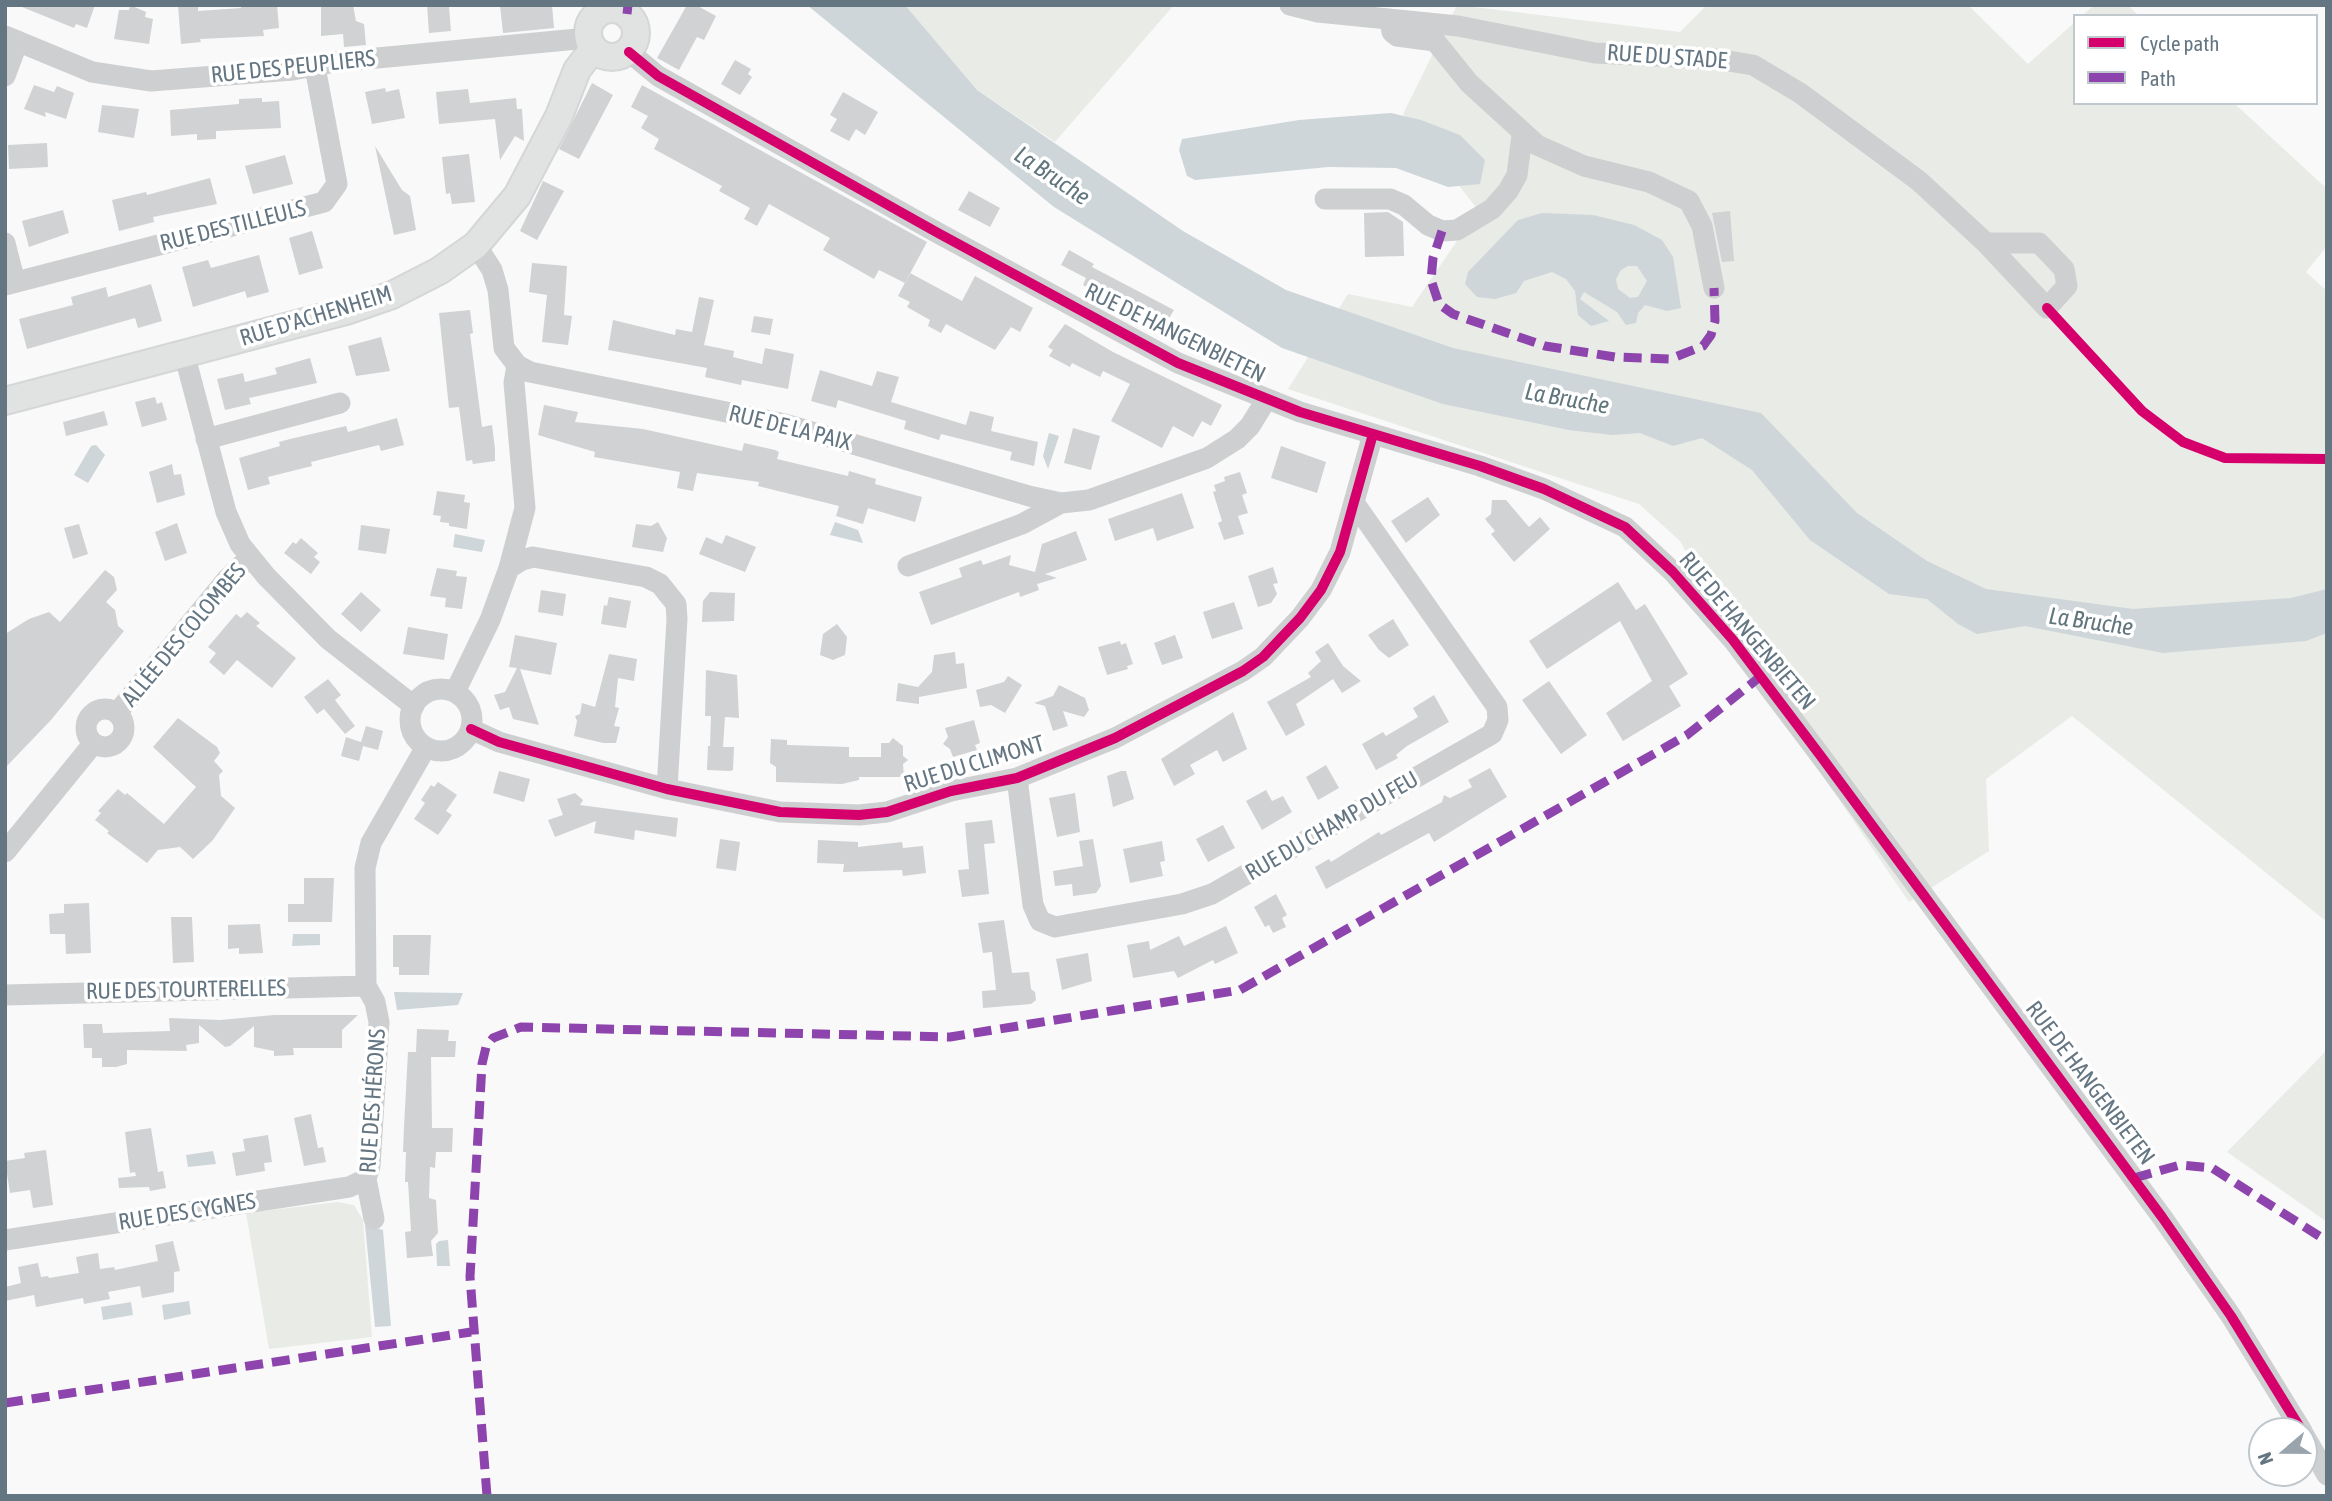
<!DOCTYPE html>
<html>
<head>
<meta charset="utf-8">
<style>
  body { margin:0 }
  #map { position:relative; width:2332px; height:1501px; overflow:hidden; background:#f9f9f9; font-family:"Asap Condensed",sans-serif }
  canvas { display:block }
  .frame { position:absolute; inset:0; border:7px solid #657683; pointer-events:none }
  .legend { position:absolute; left:2073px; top:14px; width:245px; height:91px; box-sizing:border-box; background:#fff; border:2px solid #c1c8cd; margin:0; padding:9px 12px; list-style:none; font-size:21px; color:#657683 }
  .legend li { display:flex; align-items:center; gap:14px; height:35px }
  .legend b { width:35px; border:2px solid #c1c8cd }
  .north { position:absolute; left:2248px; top:1417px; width:70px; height:70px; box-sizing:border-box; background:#fff; border:2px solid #c1c8cd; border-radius:50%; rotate:250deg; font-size:19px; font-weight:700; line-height:28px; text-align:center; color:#657683 }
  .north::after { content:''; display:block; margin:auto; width:24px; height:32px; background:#99a4ac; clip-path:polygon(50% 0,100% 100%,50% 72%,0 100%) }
</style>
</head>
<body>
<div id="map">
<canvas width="2332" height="1501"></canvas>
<div class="frame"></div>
<ul class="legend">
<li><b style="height:9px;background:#d6006c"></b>Cycle path</li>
<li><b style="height:9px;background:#8e44ad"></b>Path</li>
</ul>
<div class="north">N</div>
</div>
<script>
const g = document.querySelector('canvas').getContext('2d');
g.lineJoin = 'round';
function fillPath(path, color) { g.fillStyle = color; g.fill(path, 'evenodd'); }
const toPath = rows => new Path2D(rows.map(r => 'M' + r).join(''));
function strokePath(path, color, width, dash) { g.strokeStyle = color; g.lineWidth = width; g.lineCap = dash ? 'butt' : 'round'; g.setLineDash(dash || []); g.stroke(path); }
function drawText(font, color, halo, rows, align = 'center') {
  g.font = font + ' "Asap Condensed",sans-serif'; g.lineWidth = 7; g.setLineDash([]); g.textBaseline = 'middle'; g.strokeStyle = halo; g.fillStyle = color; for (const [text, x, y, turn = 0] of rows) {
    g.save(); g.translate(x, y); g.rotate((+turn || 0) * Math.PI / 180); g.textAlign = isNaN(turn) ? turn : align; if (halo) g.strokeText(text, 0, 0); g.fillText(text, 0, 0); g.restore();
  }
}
fillPath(toPath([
  [905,5,1174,5,1055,142,977,90],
  [1457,5,1680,32,1707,5,1968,5,2028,64,2075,22,2075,103,2234,103,2327,189,2327,246,2306,272,2327,291,2327,922,2072,716,1986,779,1989,851,1909,902,1762,687,1680,541,1639,504,1288,389,1348,294,1412,307,1478,210,1403,114],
  [2094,5,2128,5,2139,16,2082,16],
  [2327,1050,2327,1222,2227,1152],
  [338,1202,354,1205,363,1220,372,1337,269,1349,246,1213]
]), '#e8ebe6');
fillPath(toPath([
  [807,5,905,5,977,90,1183,231,1286,290,1453,348,1761,413,1857,513,1927,561,1986,589,2133,609,2291,598,2327,589,2327,633,2306,641,2163,653,2025,626,1977,634,1958,624,1927,599,1889,594,1810,540,1752,470,1702,438,1673,446,1640,433,1612,435,1569,430,1443,404,1282,348,1054,207],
  [1391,113,1421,120,1460,135,1485,160,1480,184,1448,187,1396,168,1328,167,1195,180,1187,176,1179,150,1182,139,1299,120],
  [1542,213,1593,215,1634,225,1662,240,1673,257,1681,308,1667,311,1645,305,1638,313,1636,323,1626,325,1617,312,1584,292,1580,299,1609,321,1591,326,1578,315,1575,291,1566,279,1552,272,1524,281,1516,293,1495,299,1477,297,1465,284,1468,272,1518,220],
  [1628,266,1637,266,1647,281,1638,297,1630,298,1618,289,1616,279,1621,270],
  [1049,433,1059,436,1048,469,1043,456],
  [96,445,105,455,88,483,74,475,91,446],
  [835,522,858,530,863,543,830,535],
  [455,534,485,540,482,552,453,547],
  [293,934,320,934,320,945,292,946],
  [394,992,463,993,458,1005,397,1010],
  [213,1151,216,1164,188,1167,186,1155],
  [365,1225,383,1230,391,1326,375,1327],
  [448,1240,450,1266,437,1266,436,1244,439,1241],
  [189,1301,191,1314,164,1320,162,1305],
  [131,1302,133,1315,103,1320,101,1307]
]), '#ced6d9');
fillPath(toPath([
  [17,5,95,5,87,28,76,24,74,28],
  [130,5,146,12,145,17,153,19,149,44,114,39,119,10,129,10],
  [178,5,198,5,198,11,241,8,241,5,277,5,279,28,263,30,264,36,200,39,201,42,181,44],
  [321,5,353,5,356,21,364,24,366,45,344,47,343,34,321,36],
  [427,5,449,6,451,31,429,33],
  [500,5,552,5,554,28,503,33],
  [687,5,696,5,716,16,704,40,697,37,679,70,657,58],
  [735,60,751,69,748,74,752,77,740,95,721,84],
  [592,83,613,95,579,159,559,149],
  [34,85,54,92,57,86,74,93,66,119,45,112,46,117,24,109],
  [642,85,927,242,905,283,879,270,874,279,823,250,830,238,769,204,757,226,744,219,750,208,719,191,722,186,654,149,659,139,641,128,648,116,631,107],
  [385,88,386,92,399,89,405,118,372,124,365,92],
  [468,89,470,103,516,98,517,109,522,109,524,141,515,136,500,160,495,119,439,124,436,92],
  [843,92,878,112,865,135,856,129,849,141,830,131,837,119,830,115],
  [262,98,262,102,279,101,281,128,216,131,216,139,197,140,197,134,171,136,170,110,239,104,239,99],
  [102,105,139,109,134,138,98,132],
  [47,143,48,167,9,169,8,145],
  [375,146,402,190,410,196,416,230,394,235],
  [469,154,475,202,452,204,450,193,446,194,442,157],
  [285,155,293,184,253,194,245,166],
  [210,178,217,204,153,217,154,222,119,231,112,200,146,192,147,195],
  [543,181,564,191,537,240,520,231],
  [969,191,1000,208,990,227,958,210],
  [63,210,69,233,29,247,22,221],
  [1730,211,1734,261,1722,262,1712,213],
  [1388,212,1403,222,1404,256,1365,257,1364,213],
  [312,231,323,268,299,275,289,238],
  [1069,250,1094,264,1092,267,1174,310,1165,325,1148,315,1146,319,1139,315,1130,319,1128,310,1083,285,1086,278,1061,265],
  [259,255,269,292,247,298,245,291,193,307,182,267,208,260,211,268],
  [532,263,567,266,564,315,572,316,568,345,542,342,547,295,529,292],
  [910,273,962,301,975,276,1033,308,1020,332,1011,327,995,350,946,324,941,333,928,326,930,320,907,307,910,302,898,296],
  [151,284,162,321,138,328,135,318,27,349,19,319,73,305,71,297,106,287,108,297],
  [699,297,714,300,704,345,734,351,733,357,762,364,765,348,794,354,788,389,742,380,741,385,705,377,707,368,608,350,613,320,675,335,676,329,692,332],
  [470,310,473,333,470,334,482,427,492,425,495,449,495,461,473,464,472,460,466,461,459,407,449,408,439,313],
  [754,316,773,319,770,335,751,332],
  [1065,324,1113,352,1222,405,1211,426,1202,421,1193,437,1173,426,1162,448,1111,421,1130,384,1103,371,1100,377,1072,363,1070,367,1049,356,1053,350,1048,347],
  [381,337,390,371,356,376,348,346],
  [310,358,317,383,249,398,251,404,225,410,217,379,243,373,245,382,277,374,275,368],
  [820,370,872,386,877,371,899,377,891,402,966,425,970,411,994,417,991,431,1038,442,1034,466,1010,460,1012,452,941,434,939,440,904,429,906,421,838,400,836,408,811,401],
  [155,397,157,404,162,402,167,420,142,427,135,402],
  [544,405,578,412,575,422,643,429,742,451,744,443,775,450,779,452,777,459,848,476,849,471,876,479,875,484,922,497,915,522,868,508,863,524,836,516,839,506,758,486,759,482,697,473,693,491,677,488,680,472,594,457,595,452,538,435],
  [104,411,108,425,66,436,63,422],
  [397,418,404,445,381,451,379,445,311,462,312,466,268,477,270,484,248,490,239,458,280,446,279,442,290,439,346,426,348,432],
  [1073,428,1100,436,1091,470,1064,463],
  [1281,446,1326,462,1317,493,1271,478],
  [172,464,174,475,181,474,185,495,157,503,149,472],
  [1240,472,1247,493,1242,495,1248,513,1238,516,1244,534,1224,540,1218,523,1222,521,1213,492,1216,491,1214,485,1225,481,1224,477],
  [437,491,465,495,464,502,470,503,467,529,449,526,449,523,440,522,441,516,433,515],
  [1182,493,1194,528,1157,541,1153,528,1115,541,1108,519],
  [1428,497,1440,515,1406,543,1391,521],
  [1492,500,1506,500,1529,527,1540,517,1550,529,1514,562,1491,534,1495,531,1485,519,1491,514],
  [658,522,667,538,663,552,632,547,636,524,651,526],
  [177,523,187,553,165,561,155,532],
  [79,524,88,554,73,559,64,528],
  [361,525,390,529,386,554,358,550],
  [1076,531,1087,560,1045,574,1057,578,1037,584,1039,590,1020,597,1019,592,931,625,919,592,962,577,959,568,981,560,983,565,1011,555,1009,565,1035,572,1042,544],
  [726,535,756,547,745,572,699,554,706,537,722,544],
  [301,538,318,553,314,557,320,562,311,574,284,553,293,542,296,544],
  [1273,567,1278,583,1273,584,1277,594,1271,603,1258,607,1248,576],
  [437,568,457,571,456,576,467,577,462,609,445,607,446,598,430,596],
  [105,570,114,577,117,590,106,602,115,610,118,626,124,631,51,720,5,768,5,634,29,619,49,612,60,622],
  [1618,582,1636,610,1645,604,1688,674,1669,686,1681,706,1623,741,1606,713,1652,681,1620,621,1547,669,1529,641],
  [541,590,566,594,563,616,538,612],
  [361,592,381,610,361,632,341,614],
  [710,592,735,593,734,621,702,622,703,601],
  [609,597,631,601,626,628,601,624,604,605,607,606],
  [1234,602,1243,629,1212,639,1203,612],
  [247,612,260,623,256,626,296,658,272,688,237,660,224,675,209,662,216,653,208,647,236,614,241,618],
  [1393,619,1409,645,1389,658,1379,650,1368,635],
  [837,624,847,637,845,655,833,660,820,655,823,634],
  [408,627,448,634,444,660,403,654],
  [515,635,557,643,551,675,520,669,539,725,513,719,509,707,500,710,494,695,505,692,517,668,509,667],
  [1175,635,1183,658,1162,665,1154,643],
  [1120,641,1121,645,1126,643,1133,664,1127,666,1128,669,1107,675,1098,647],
  [1328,643,1343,666,1361,681,1342,693,1333,679,1296,704,1305,725,1286,736,1267,702,1311,677,1308,673,1321,661,1315,652],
  [955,652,956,664,964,663,967,688,919,697,919,704,896,701,898,683,918,687,932,672,934,655],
  [609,654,637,659,634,681,618,678,615,707,619,708,614,726,620,727,616,743,603,743,574,736,577,721,575,716,580,714,582,703,595,707],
  [706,670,737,675,739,718,725,717,723,747,734,747,733,770,730,771,707,770,708,746,714,746,710,746,711,716,705,716],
  [1008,676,1022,685,1005,713,991,705,980,707,976,690,1004,682],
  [328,679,341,695,335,700,355,726,345,734,324,709,317,714,304,697],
  [1549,681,1587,735,1561,754,1522,700],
  [1059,685,1085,698,1089,710,1084,717,1063,711,1068,726,1053,731,1045,706,1034,703,1053,696],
  [1434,695,1449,722,1407,746,1396,755,1398,758,1376,770,1362,744,1383,732,1386,736,1418,717,1413,708],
  [1233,712,1247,749,1223,762,1217,750,1190,765,1195,774,1174,786,1161,759],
  [178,718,217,747,220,753,214,761,223,771,219,775,221,796,235,808,213,840,193,859,180,847,158,850,147,863,107,833,109,831,95,820,101,813,98,811,118,789,125,795,127,793,164,824,196,787,153,747],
  [974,720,980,743,975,745,977,750,953,757,950,749,943,744,948,737,945,728],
  [366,726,383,731,378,750,363,746,359,761,341,756,346,737,361,742],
  [893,738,903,746,903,756,908,760,903,764,904,777,859,777,859,780,842,784,776,782,776,767,770,763,771,739,787,740,787,745,849,747,849,757,881,757,881,743,889,743],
  [1326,765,1339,788,1318,800,1306,777],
  [1490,768,1507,797,1434,842,1429,833,1326,889,1315,867,1329,859,1331,862,1379,832,1381,835,1442,802,1444,795,1450,798,1472,787,1468,780],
  [499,771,530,779,524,802,493,793],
  [1121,771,1126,771,1134,799,1113,807,1107,776],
  [438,782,457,795,446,811,452,815,438,835,414,819,425,803,421,800,431,785,434,787],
  [1266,790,1272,801,1283,796,1292,812,1262,830,1246,801],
  [575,793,583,800,580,805,678,818,676,837,635,830,634,840,594,833,596,821,555,837,548,820,563,815,557,799],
  [1075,793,1080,832,1057,837,1049,798],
  [992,820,995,843,984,844,989,894,962,897,958,870,969,869,965,823],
  [1223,825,1235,848,1208,862,1196,839],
  [720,839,740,842,736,871,716,868],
  [1093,839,1101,886,1096,893,1073,896,1072,884,1055,886,1053,871,1083,866,1079,841],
  [818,840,858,842,858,847,902,842,903,848,923,846,926,873,903,876,902,870,843,872,844,864,817,863],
  [1162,841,1165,861,1160,862,1163,876,1130,883,1123,849],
  [304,878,334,878,332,922,288,922,288,904,304,904],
  [1276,894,1287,915,1282,918,1286,927,1273,933,1269,925,1265,927,1254,907],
  [89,903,91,953,66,954,65,934,50,934,49,914,64,913,64,904],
  [171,917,192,917,194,962,173,963],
  [1004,920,1012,973,1029,972,1031,989,1035,992,1036,1000,1031,1004,983,1008,982,991,996,990,992,952,983,953,978,923],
  [260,924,263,953,239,954,239,948,228,949,228,925],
  [1226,926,1238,953,1215,964,1213,960,1178,978,1174,971,1133,978,1127,945,1149,941,1150,950,1179,936,1184,946],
  [393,935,431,935,429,975,399,975,399,967,393,967],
  [1088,953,1092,981,1062,990,1056,959],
  [274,1015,358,1015,342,1030,342,1048,293,1048,294,1055,274,1056,274,1051,254,1047,254,1026,230,1046,225,1047,199,1025,199,1043,186,1045,187,1051,127,1050,127,1064,116,1067,102,1067,102,1058,92,1058,92,1048,84,1048,83,1024,102,1024,103,1033,170,1031,169,1018,220,1020],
  [417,1029,449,1030,448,1041,456,1041,455,1057,431,1057,432,1128,453,1128,452,1152,436,1152,435,1168,430,1167,429,1198,436,1200,438,1233,431,1241,433,1256,407,1258,405,1232,411,1231,408,1182,405,1182,406,1152,403,1152,404,1127,408,1052,416,1052],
  [311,1114,318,1148,323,1147,326,1162,304,1166,294,1118],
  [151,1128,158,1172,163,1171,166,1188,150,1191,149,1187,119,1188,118,1178,136,1176,135,1172,130,1173,125,1132],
  [268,1135,272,1162,264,1163,265,1171,236,1176,232,1153,245,1151,243,1139],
  [46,1150,53,1205,33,1208,30,1190,10,1193,5,1161,25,1158,24,1153],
  [173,1241,180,1271,174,1272,174,1292,142,1298,140,1286,108,1292,110,1299,84,1304,83,1298,36,1307,34,1295,5,1301,5,1287,21,1283,18,1267,38,1263,41,1277,48,1276,49,1278,79,1273,76,1257,98,1253,100,1269,114,1267,115,1270,158,1261,155,1245]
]), '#d0d2d3');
const major = toPath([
  '588 33a24 24 0 1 1 48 0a24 24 0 1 1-48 0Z',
  [5,401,346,311,392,295,439,271,476,245,517,196,559,116,577,70,593,49]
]);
strokePath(major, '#d5d6d7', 30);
strokePath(toPath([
  [1290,5,1318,12,1458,26,1595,53,1716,59,1753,65,1800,93,1919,181,1986,243,2047,308,2067,286,2064,269,2039,243,1986,243],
  [1390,19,1392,32,1397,36,1435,41,1469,83,1537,145,1584,166,1649,182,1689,201,1702,226,1714,288],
  [5,36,92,72,151,81,293,70,335,62,588,38],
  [629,52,658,76,938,233,1178,363,1300,412,1480,466,1544,489,1625,527,1673,572,1733,640,1820,755,2162,1217,2231,1316,2302,1431],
  [5,76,18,41],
  [1325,199,1390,199,1404,205,1428,225,1442,231,1457,230,1492,209,1508,191,1517,175,1522,135],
  [5,243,15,282],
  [476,245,492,270,498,290,504,348,517,365,530,372,785,424,1029,496,1061,503,1089,500,1207,458,1237,439,1250,426,1266,400],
  [5,285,324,202,337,184,315,67],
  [184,353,226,512,240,544,266,576,328,639,414,706],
  [206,439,340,403],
  [908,566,1022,524,1061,503],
  [509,568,525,508,514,383,517,365],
  '410 720a31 31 0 1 1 62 0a31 31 0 1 1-62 0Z',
  [455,692,490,620,509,568,522,560,533,557,646,577,660,584,676,604,677,619,667,789],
  '86 728a19 19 0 1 1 38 0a19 19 0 1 1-38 0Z',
  [117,713,228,578,250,557],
  [471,729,499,742,667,789,780,812,859,815,887,812,951,791,1017,778,1115,738,1243,671,1263,657,1300,618,1321,590,1340,552,1373,434],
  [1017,778,1033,905,1040,921,1055,927,1182,904,1212,894,1492,734,1498,720,1497,707,1355,504],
  [5,852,93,744],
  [5,995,366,986],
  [374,1219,366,1179,370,1166,379,1022,375,1002,366,986,365,868,371,843,426,747],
  [5,1240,349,1187,366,1179],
  [2304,1435,2327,1475]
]), '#cecfd0', 21);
strokePath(major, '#e1e2e2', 26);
strokePath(toPath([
  [627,14,628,5],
  [1442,231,1433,258,1431,280,1439,304,1453,314,1545,346,1615,357,1670,359,1703,346,1711,335,1715,321,1714,288],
  [2134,1178,2180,1165,2212,1168,2327,1241],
  [5,1403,471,1332],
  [487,1496,470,1277,482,1064,486,1047,493,1038,521,1027,950,1037,1240,990,1687,735,1761,676]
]), '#8e44ad', 9, [18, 9]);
strokePath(toPath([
  [629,52,658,76,938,233,1178,363,1300,412,1480,466,1544,489,1625,527,1673,572,1733,640,1820,755,2162,1217,2231,1316,2302,1431],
  [2047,308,2142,411,2183,442,2225,458,2327,459],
  [471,729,499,742,667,789,780,812,859,815,887,812,951,791,1017,778,1115,738,1243,671,1263,657,1300,618,1321,590,1340,552,1373,434]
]), '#d6006c', 10);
drawText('23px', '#657683', '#fff', [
  ["RUE DU STADE",1667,57,4],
  ["RUE DES PEUPLIERS",293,67,-6],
  ["RUE DES TILLEULS",233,226,-14],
  ["RUE D'ACHENHEIM",316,316,-17],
  ["RUE DE HANGENBIETEN",1175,333,26],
  ["RUE DE LA PAIX",790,428,14],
  ["RUE DE HANGENBIETEN",1747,631,50],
  ["ALLÉE DES COLOMBES",184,635,-50],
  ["RUE DU CLIMONT",974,764,-17],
  ["RUE DU CHAMP DU FEU",1332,826,-30],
  ["RUE DES TOURTERELLES",186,990,-1],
  ["RUE DE HANGENBIETEN",2090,1083,53],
  ["RUE DES HÉRONS",373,1101,-86],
  ["RUE DES CYGNES",187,1212,-9]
]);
drawText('italic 24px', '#60757c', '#fff', [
  ["La Bruche",1052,176,34],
  ["La Bruche",1567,399,10],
  ["La Bruche",2091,622,8]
]);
</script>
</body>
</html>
